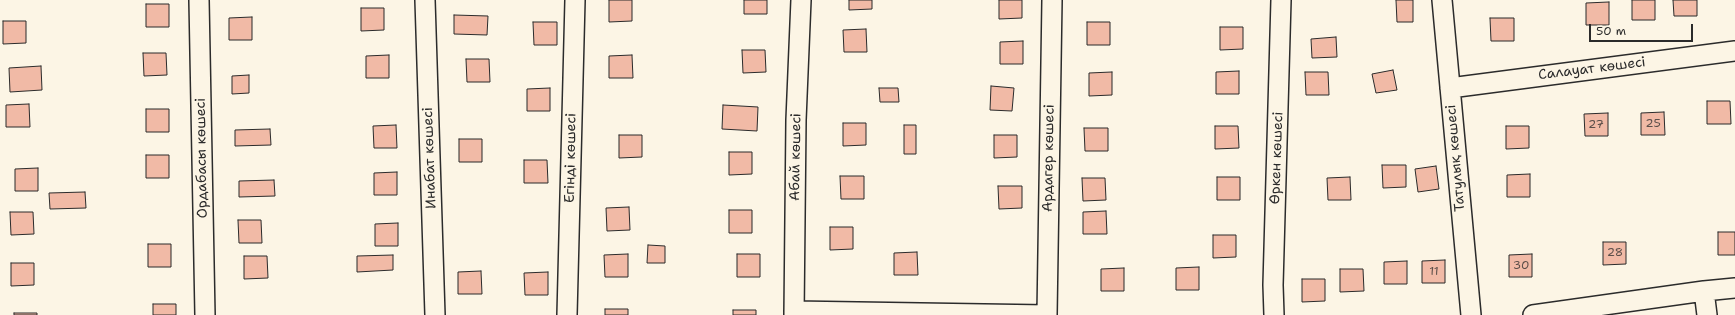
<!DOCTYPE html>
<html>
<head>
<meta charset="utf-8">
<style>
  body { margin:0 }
  #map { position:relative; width:1735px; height:315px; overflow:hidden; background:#fcf5e5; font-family:"Shantell Sans",sans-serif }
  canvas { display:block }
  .scale { position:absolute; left:1589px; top:24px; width:104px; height:18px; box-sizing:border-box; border:2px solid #2b2b2b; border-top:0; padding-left:5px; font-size:12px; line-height:14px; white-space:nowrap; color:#2b2b2b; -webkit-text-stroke:3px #fcf5e5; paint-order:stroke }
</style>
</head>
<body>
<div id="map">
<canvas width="1735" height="315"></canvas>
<div class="scale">50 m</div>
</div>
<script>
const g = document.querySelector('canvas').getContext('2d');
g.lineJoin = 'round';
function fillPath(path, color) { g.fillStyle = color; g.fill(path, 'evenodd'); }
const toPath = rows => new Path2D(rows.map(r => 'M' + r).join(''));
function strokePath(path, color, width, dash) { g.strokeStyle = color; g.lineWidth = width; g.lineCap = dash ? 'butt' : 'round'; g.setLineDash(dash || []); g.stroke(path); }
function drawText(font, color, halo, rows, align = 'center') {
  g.font = font + ' "Shantell Sans",sans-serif'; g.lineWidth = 3; g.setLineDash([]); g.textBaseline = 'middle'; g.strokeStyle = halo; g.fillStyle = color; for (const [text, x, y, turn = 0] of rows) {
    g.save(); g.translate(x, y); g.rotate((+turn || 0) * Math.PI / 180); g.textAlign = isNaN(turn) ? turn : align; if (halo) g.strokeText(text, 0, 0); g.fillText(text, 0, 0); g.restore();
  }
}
const building = toPath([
  [609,0,632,0,632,21,609,22,609,0],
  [744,0,767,0,767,14,744,14,744,0],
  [849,0,872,0,872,9,849,10,849,0],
  [999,0,1022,0,1022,18,999,19,999,0],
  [1396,0,1413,0,1413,22,1397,22,1396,0],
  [1632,0,1655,0,1655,20,1632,20,1632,0],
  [1673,0,1697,0,1697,16,1674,16,1673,0],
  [1609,2,1609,25,1586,25,1586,3,1609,2],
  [146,4,169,4,169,27,146,27,146,4],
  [361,8,384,8,384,30,361,31,361,8],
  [454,15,488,16,487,35,454,34,454,15],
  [252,17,252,40,229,40,229,18,252,17],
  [1490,18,1514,18,1514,41,1491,41,1490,18],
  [3,21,26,21,26,43,3,44,3,21],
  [533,22,557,22,557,45,534,45,533,22],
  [1087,22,1110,22,1110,45,1087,45,1087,22],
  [1220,27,1243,27,1243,49,1220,50,1220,27],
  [866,29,867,52,844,52,843,30,866,29],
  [1336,37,1337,57,1312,58,1311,39,1336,37],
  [1023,41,1023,64,1000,64,1000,42,1023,41],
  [742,50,765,50,766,72,743,73,742,50],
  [143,53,166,53,167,75,144,76,143,53],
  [389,55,389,78,366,78,366,56,389,55],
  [632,55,633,78,609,78,609,56,632,55],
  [466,59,489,59,490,82,467,82,466,59],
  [41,66,42,90,10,92,9,68,41,66],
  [1393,70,1397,90,1376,93,1372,74,1393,70],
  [1239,71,1239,94,1216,94,1216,72,1239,71],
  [1112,72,1112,95,1089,96,1089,73,1112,72],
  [1305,72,1328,72,1329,95,1306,95,1305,72],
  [249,75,249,93,232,94,232,76,249,75],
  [991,86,1014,88,1012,111,990,110,991,86],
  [550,88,550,111,527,111,527,89,550,88],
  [879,88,898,88,899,102,880,102,879,88],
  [1707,101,1730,101,1731,124,1707,124,1707,101],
  [29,104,30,127,6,127,6,105,29,104],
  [723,105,758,107,757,131,722,129,723,105],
  [146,109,169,109,169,132,146,132,146,109],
  [1664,112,1665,135,1641,135,1641,113,1664,112],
  [1608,113,1608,136,1585,136,1584,114,1608,113],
  [843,123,866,123,866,145,843,146,843,123],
  [396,125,397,148,374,148,373,126,396,125],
  [904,125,916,125,916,154,904,154,904,125],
  [1215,126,1238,126,1239,148,1215,149,1215,126],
  [1506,126,1529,126,1529,148,1506,149,1506,126],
  [1084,128,1108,128,1108,151,1085,151,1084,128],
  [270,129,271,145,235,146,235,130,270,129],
  [619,135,642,135,642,157,619,158,619,135],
  [994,135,1017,135,1017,157,994,158,994,135],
  [459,139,482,139,482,162,459,162,459,139],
  [729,152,752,152,752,174,729,175,729,152],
  [146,155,169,155,169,178,146,178,146,155],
  [524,160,547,160,548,183,524,183,524,160],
  [1382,165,1406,165,1406,187,1383,188,1382,165],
  [1436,166,1439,189,1418,192,1415,169,1436,166],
  [38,168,38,191,15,191,15,169,38,168],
  [397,172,397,195,374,195,374,173,397,172],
  [1530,174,1530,197,1507,197,1507,175,1530,174],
  [840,176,864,176,864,199,841,199,840,176],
  [1217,177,1240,177,1240,200,1217,200,1217,177],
  [1350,177,1351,200,1328,200,1327,178,1350,177],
  [1082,178,1105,178,1106,200,1083,201,1082,178],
  [274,180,275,196,239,197,239,181,274,180],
  [998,186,1022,186,1022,208,999,209,998,186],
  [85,192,86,208,50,209,49,193,85,192],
  [629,207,630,230,607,231,606,208,629,207],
  [729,210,752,210,752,233,729,233,729,210],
  [1106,211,1107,234,1083,234,1083,212,1106,211],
  [10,212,33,212,34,234,11,235,10,212],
  [238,220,261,220,262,243,239,243,238,220],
  [398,223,398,246,375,246,375,224,398,223],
  [830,227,853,227,853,249,830,250,830,227],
  [1718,232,1735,232,1735,255,1718,255,1718,232],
  [1213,235,1236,235,1236,257,1213,258,1213,235],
  [1603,242,1626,242,1626,264,1603,265,1603,242],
  [148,244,171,244,171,267,148,267,148,244],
  [648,245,665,246,665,263,647,263,648,245],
  [917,252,918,275,894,275,894,253,917,252],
  [628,254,628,277,605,277,604,255,628,254],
  [737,254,760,254,760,277,737,277,737,254],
  [1532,254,1532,277,1509,277,1509,255,1532,254],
  [393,255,393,270,357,272,357,256,393,255],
  [244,256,267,256,268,278,244,279,244,256],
  [1445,260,1445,283,1422,283,1422,261,1445,260],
  [1407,261,1407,284,1384,284,1384,262,1407,261],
  [11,263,34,263,34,285,11,286,11,263],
  [1199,267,1199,290,1176,290,1176,268,1199,267],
  [1124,268,1124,291,1101,291,1101,269,1124,268],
  [1340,269,1363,269,1364,291,1340,292,1340,269],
  [481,271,482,294,458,294,458,272,481,271],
  [548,272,548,295,525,295,524,273,548,272],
  [1302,279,1325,279,1325,301,1302,302,1302,279],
  [153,304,176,304,176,315,153,315,153,304],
  [605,309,628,309,628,315,605,315,605,309],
  [733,310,756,310,756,315,733,315,733,310],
  [14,313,37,313,37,315,14,315,14,313]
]);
fillPath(building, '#f1baa6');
strokePath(building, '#2b2b2b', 1);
const minor = toPath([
  [199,0,205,315],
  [425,0,435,315],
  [1442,0,1471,315],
  [1450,88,1735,51],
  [1704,291,1707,315],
  [794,311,1047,315],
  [567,315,575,0],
  [794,315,796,120,801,0],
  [1047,315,1052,0],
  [1274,315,1273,285,1281,0],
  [1533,315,1704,291,1735,288]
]);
strokePath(minor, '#2b2b2b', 22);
strokePath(minor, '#fcf5e5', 19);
drawText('12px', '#5c4f4a', null, [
  ["25",1653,124],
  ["27",1596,125],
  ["28",1615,253],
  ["30",1521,266],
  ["11",1434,272]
]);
drawText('14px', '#2b2b2b', '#fcf5e5', [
  ["Салауат көшесі",1592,69,-7],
  ["Абай көшесі",796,157,-89],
  ["Ордабасы көшесі",202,158,-91],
  ["Инабат көшесі",430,158,-92],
  ["Егінді көшесі",571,158,-89],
  ["Ардагер көшесі",1049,158,-89],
  ["Өркен көшесі",1277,158,-88],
  ["Татулық көшесі",1456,158,-95]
]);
</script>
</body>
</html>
